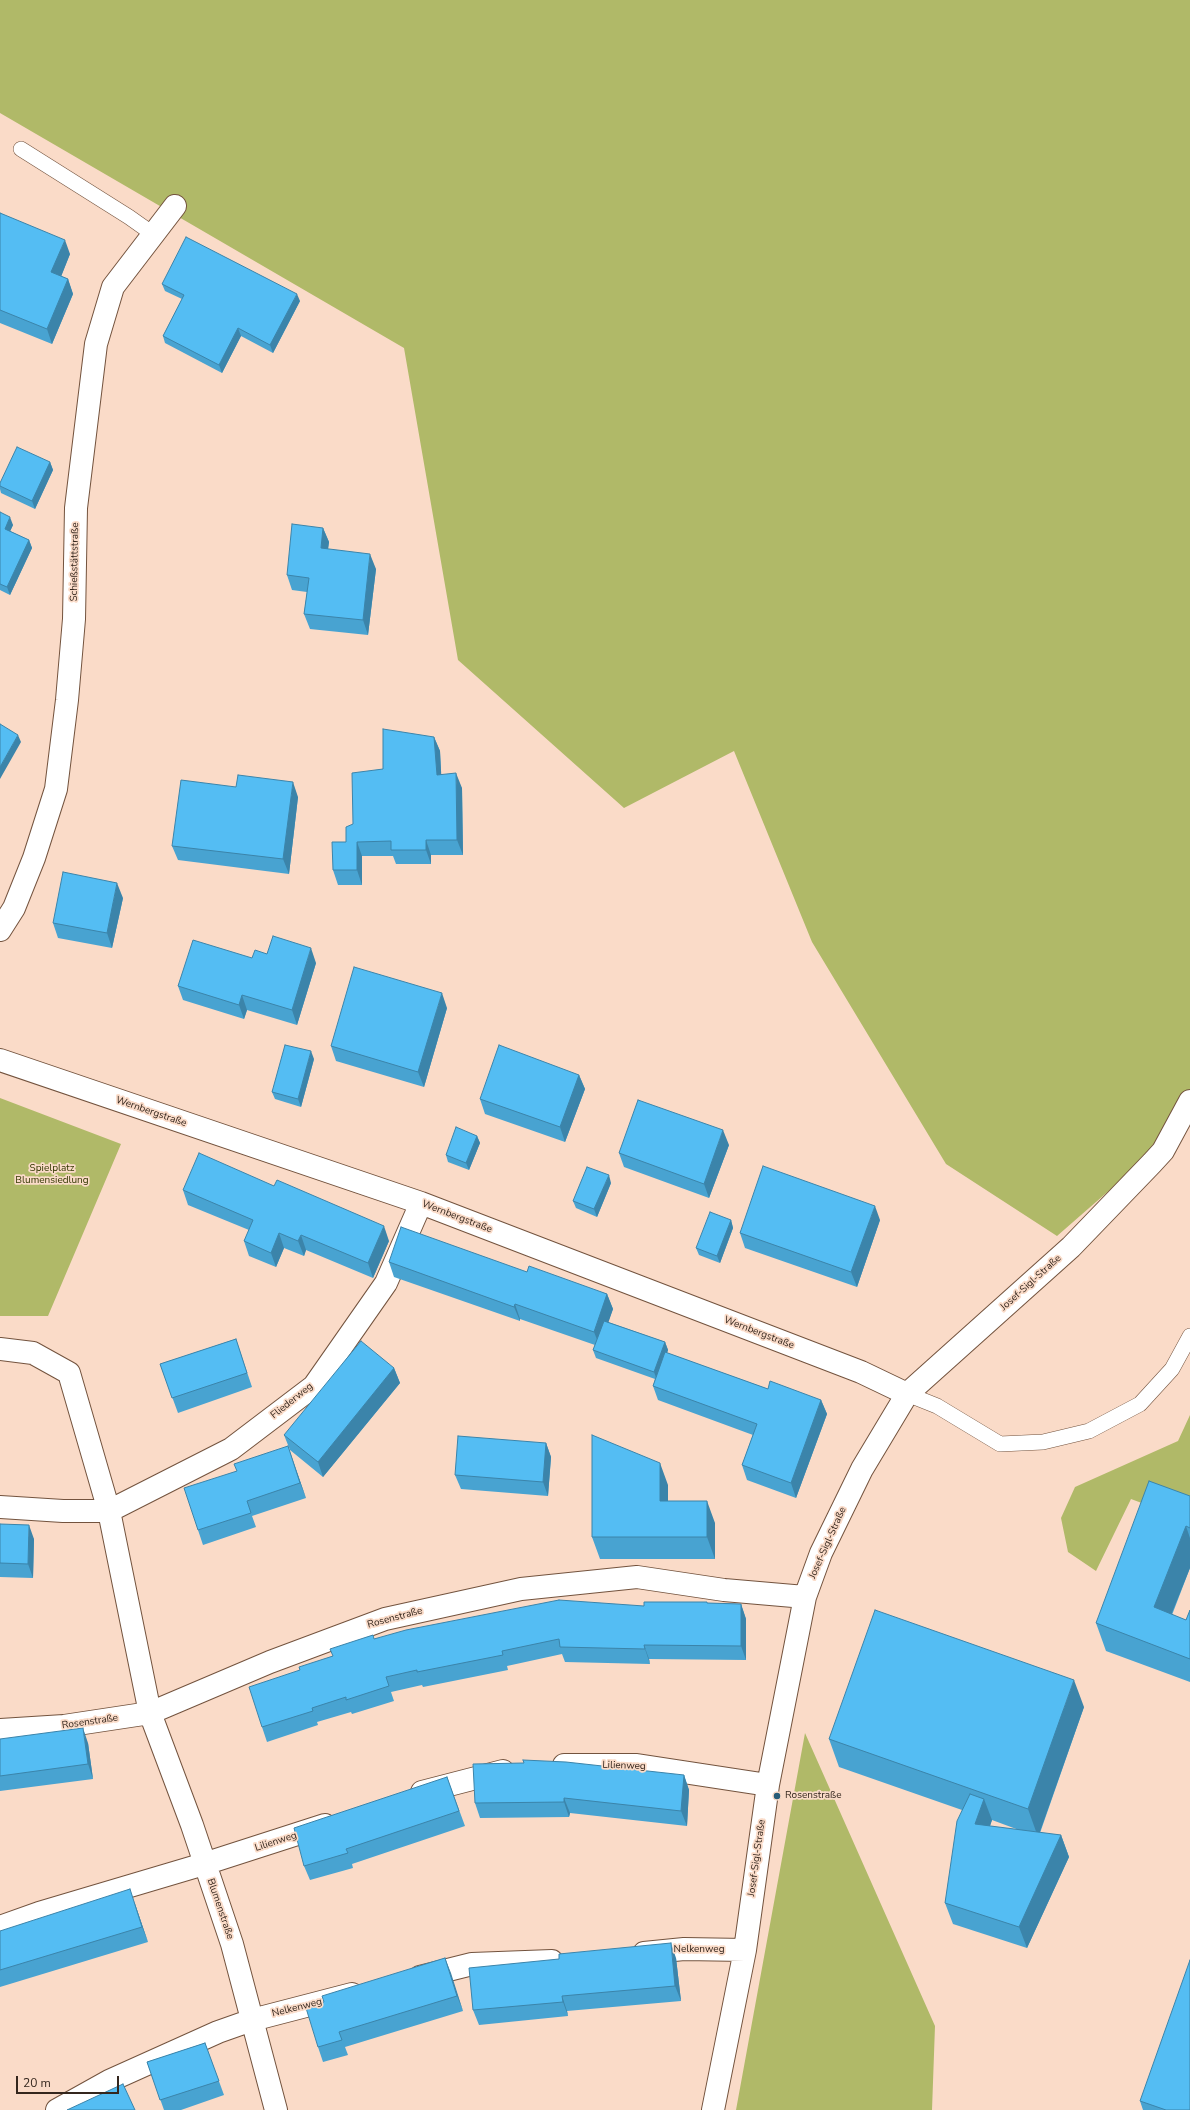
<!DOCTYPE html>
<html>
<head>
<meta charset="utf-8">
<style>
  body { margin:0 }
  #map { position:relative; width:1190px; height:2110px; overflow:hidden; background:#fadbc8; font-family:"Nunito Sans",sans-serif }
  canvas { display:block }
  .scale { position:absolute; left:16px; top:2076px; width:103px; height:18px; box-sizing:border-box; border:2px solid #34261d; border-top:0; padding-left:5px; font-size:12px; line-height:14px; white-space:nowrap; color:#34261d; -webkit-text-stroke:3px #fadbc8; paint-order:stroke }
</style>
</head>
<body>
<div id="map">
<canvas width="1190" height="2110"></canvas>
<div class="scale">20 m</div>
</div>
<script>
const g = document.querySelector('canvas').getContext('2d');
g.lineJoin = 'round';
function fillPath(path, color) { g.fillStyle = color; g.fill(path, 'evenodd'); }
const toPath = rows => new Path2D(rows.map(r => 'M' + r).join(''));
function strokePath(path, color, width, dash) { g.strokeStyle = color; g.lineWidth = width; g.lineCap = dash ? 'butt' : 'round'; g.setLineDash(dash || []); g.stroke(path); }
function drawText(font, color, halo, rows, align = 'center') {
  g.font = font + ' "Nunito Sans",sans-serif'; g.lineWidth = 3.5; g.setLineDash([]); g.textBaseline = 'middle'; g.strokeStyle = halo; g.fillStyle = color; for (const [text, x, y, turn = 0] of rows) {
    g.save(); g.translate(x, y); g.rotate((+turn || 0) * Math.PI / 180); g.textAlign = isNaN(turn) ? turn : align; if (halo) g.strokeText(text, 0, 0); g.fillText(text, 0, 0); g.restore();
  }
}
fillPath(toPath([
  [0,0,1190,0,1190,1090,1159,1147,1057,1236,946,1164,812,942,734,751,624,808,458,660,404,348,0,113],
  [0,1098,121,1144,48,1316,0,1316],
  [1190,1415,1190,1521,1131,1499,1096,1571,1068,1552,1061,1518,1075,1487,1178,1441],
  [805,1733,935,2026,932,2110,736,2110]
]), '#b0b968');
const service = toPath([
  [21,149,129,217,153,234],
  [907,1394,937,1406,1000,1444,1043,1442,1089,1431,1140,1404,1172,1369,1190,1336]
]);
const minor = toPath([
  [0,930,14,908,34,858,56,789,67,700,74,619,76,508,96,344,113,287,175,206],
  [0,1060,421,1203,861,1372,907,1394],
  [0,1349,33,1353,69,1373,109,1511,150,1713,192,1825,232,1944,276,2110],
  [0,1507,63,1511,109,1511,231,1449,314,1386,386,1283,421,1203],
  [0,1730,64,1726,150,1713,270,1662,385,1619,521,1589,637,1577,724,1590,805,1597],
  [564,1765,637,1765,768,1785],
  [422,1792,503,1771],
  [0,1927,39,1913,204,1864,325,1825],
  [644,1953,684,1949,745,1950],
  [420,1977,472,1964,552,1961],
  [57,2110,109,2081,218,2032,252,2020,352,1994],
  [713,2110,745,1950,768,1785,805,1597,821,1553,862,1469,907,1394,1071,1247,1152,1163,1163,1151,1190,1101]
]);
strokePath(service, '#73533e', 16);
strokePath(minor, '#73533e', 24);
strokePath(service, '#fff', 15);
strokePath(minor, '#fff', 22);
fillPath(toPath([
  [0,213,70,254,61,276,68,279,73,294,52,344,0,323],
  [162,284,300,301,273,353,241,336,222,373,165,343,163,336,182,299,165,291],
  [50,462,53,470,35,509,1,493,0,489,0,483],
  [0,512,13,525,10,531,29,540,32,548,10,595,0,590],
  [323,528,329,542,328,549,376,569,368,635,310,629,304,614,307,592,292,590,287,575],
  [434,737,440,751,441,774,462,788,463,855,431,855,431,864,396,864,393,856,362,856,362,885,338,885,333,870,346,842,353,824,383,769],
  [236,787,298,797,289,874,178,860,172,846],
  [123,898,112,948,58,938,53,923],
  [267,954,316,963,297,1025,247,1010,244,1019,183,1000,178,986,252,958],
  [447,1008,424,1087,336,1061,331,1046],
  [314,1059,301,1107,275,1099,272,1092],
  [579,1075,585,1089,565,1142,485,1114,480,1099],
  [477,1136,480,1143,469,1170,448,1162,446,1155],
  [729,1145,709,1198,624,1167,619,1153],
  [611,1183,597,1217,576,1208,573,1201],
  [183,1190,389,1241,373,1278,306,1250,304,1256,284,1248,276,1267,249,1256,244,1241,249,1230,188,1205],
  [731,1220,733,1228,720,1263,699,1255,696,1248],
  [880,1220,857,1287,745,1248,740,1233],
  [389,1262,527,1272,607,1294,613,1309,608,1322,665,1342,668,1350,667,1353,768,1389,821,1400,827,1414,796,1498,747,1480,742,1465,753,1435,658,1400,653,1386,655,1379,596,1358,593,1350,595,1345,520,1319,520,1321,394,1277],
  [236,1339,252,1387,178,1413,160,1364],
  [394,1368,400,1383,323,1477,290,1450,284,1435],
  [546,1443,551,1457,548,1496,461,1489,455,1475],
  [288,1446,306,1498,252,1516,256,1527,203,1545,198,1530,237,1471],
  [668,1485,668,1501,715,1523,715,1559,600,1559,592,1537],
  [1190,1496,1190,1568,1172,1615,1186,1620,1190,1610,1190,1682,1106,1651,1096,1623],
  [0,1524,34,1539,33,1578,0,1577],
  [707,1602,707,1603,741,1604,746,1619,746,1660,649,1659,650,1664,565,1662,562,1654,507,1666,508,1670,423,1687,422,1685,391,1692,394,1701,352,1714,351,1712,317,1722,318,1725,267,1742,262,1727,300,1670,333,1656,374,1639,644,1606],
  [1084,1707,1040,1833,1061,1835,1069,1857,1027,1948,953,1924,945,1903,962,1810,839,1767,829,1739],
  [992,1820,1019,1830,990,1826],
  [0,1739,88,1743,93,1779,0,1791],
  [684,1775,689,1790,687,1826,570,1813,569,1817,480,1818,475,1803],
  [447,1777,465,1826,352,1864,353,1868,310,1880,304,1866],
  [135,1904,148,1942,0,1987,0,1931],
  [445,1958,463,2011,345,2047,348,2055,323,2062,318,2047,324,2002],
  [676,1958,681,2001,567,2011,568,2016,479,2025,473,2010],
  [205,2043,224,2095,181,2110,164,2110,147,2062],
  [1140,2101,1190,2110,1143,2110]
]), '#48a3d1');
fillPath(toPath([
  [65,240,70,254,57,287,51,272],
  [68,279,73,294,52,344,47,329],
  [297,294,300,301,273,353,270,345],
  [238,328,241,336,222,373,219,365],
  [50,462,53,470,35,509,32,501],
  [10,517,13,525,8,536,5,529],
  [323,528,329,542,326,563,321,548],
  [29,540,32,548,10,595,7,587],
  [370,554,376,569,368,635,363,620],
  [18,735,21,742,0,779,0,767],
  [434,737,440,751,442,789,437,775],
  [456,773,462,788,463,855,457,840],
  [293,782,298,797,289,874,283,859],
  [426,840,431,855,431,864,426,850],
  [357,842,362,856,362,885,357,870],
  [117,883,123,898,112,948,107,933],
  [311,948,316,963,297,1025,292,1010],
  [442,993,447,1008,424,1087,418,1072],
  [242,995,247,1010,244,1019,239,1005],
  [311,1051,314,1059,301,1107,298,1099],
  [579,1075,585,1089,565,1142,560,1127],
  [723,1130,729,1145,709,1198,704,1184],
  [477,1136,480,1143,469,1170,466,1163],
  [609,1175,611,1183,597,1217,594,1209],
  [875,1206,880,1220,857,1287,851,1272],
  [731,1220,733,1228,720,1263,717,1256],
  [384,1226,389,1241,373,1278,368,1263],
  [279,1233,284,1248,276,1267,271,1253],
  [301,1235,306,1250,304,1256,298,1241],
  [607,1294,613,1309,600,1347,594,1332],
  [515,1304,520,1319,520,1321,514,1307],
  [665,1342,668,1350,657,1380,654,1372],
  [394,1368,400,1383,323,1477,318,1462],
  [821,1400,827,1414,796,1498,791,1483],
  [546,1443,551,1457,548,1496,543,1482],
  [288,1446,293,1461,306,1498,300,1483],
  [660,1463,668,1485,668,1523,660,1501],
  [707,1501,715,1523,715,1559,707,1537],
  [29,1525,34,1539,33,1578,28,1564],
  [1186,1526,1190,1538,1190,1568,1163,1635,1154,1607],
  [741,1604,746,1619,746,1660,741,1646],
  [644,1645,649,1659,650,1664,645,1649],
  [1074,1680,1084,1707,1038,1837,1028,1809],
  [83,1728,88,1743,93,1779,88,1764],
  [684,1775,689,1790,687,1826,681,1811],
  [564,1798,570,1813,569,1817,564,1802],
  [984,1799,992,1820,983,1846,975,1824],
  [1061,1835,1069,1857,1027,1948,1019,1927],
  [130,1889,135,1904,148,1942,142,1927],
  [671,1943,676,1958,681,2001,675,1986],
  [445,1958,451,1973,463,2011,457,1996],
  [562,1996,567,2011,568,2016,563,2002]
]), '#3b84aa');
const building = toPath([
  [0,213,65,240,51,272,68,279,47,329,0,310,0,213],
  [186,237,297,294,270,345,238,328,219,365,163,336,184,295,162,284,186,237],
  [17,447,50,462,32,501,0,486,0,483,17,447],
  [0,512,10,517,5,529,29,540,7,587,0,584,0,512],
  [292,524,323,528,321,548,370,554,363,620,304,614,309,578,287,575,292,524],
  [0,724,18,735,0,767,0,724],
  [383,729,434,737,437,775,456,773,457,840,426,840,426,850,391,850,391,841,357,842,357,870,333,870,332,842,346,842,346,827,353,824,352,773,383,769,383,729],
  [238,775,293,782,283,859,172,846,181,780,236,787,238,775],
  [63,872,117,883,107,933,53,923,63,872],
  [273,936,311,948,292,1010,242,995,239,1005,178,986,193,940,252,958,255,950,267,954,273,936],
  [354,967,442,993,418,1072,331,1046,354,967],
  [285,1045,311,1051,298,1099,272,1092,285,1045],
  [499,1045,579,1075,560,1127,480,1099,499,1045],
  [638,1100,723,1130,704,1184,619,1153,638,1100],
  [456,1127,477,1136,466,1163,446,1155,456,1127],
  [199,1153,274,1186,277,1180,384,1226,368,1263,301,1235,298,1241,279,1233,271,1253,244,1241,253,1220,183,1190,199,1153],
  [763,1166,875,1206,851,1272,740,1233,763,1166],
  [587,1167,609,1175,594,1209,573,1201,587,1167],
  [710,1212,731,1220,717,1256,696,1248,710,1212],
  [401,1227,527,1272,529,1266,607,1294,594,1332,515,1304,514,1307,389,1262,401,1227],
  [604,1321,665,1342,654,1372,593,1350,604,1321],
  [236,1339,247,1373,172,1398,160,1364,236,1339],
  [361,1341,394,1368,318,1462,284,1435,361,1341],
  [665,1352,768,1389,770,1381,821,1400,791,1483,742,1465,757,1424,653,1386,665,1352],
  [592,1435,660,1463,660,1501,707,1501,707,1537,592,1537,592,1435],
  [458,1436,546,1443,543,1482,455,1475,458,1436],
  [288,1446,300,1483,247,1501,251,1513,198,1530,184,1488,237,1471,234,1464,288,1446],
  [1149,1481,1190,1496,1190,1528,1186,1526,1154,1607,1186,1620,1190,1610,1190,1659,1096,1623,1149,1481],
  [0,1524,29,1525,28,1564,0,1563,0,1524],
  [559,1600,644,1606,644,1602,707,1602,707,1603,741,1604,741,1646,644,1645,645,1649,560,1647,559,1639,502,1651,503,1655,417,1672,417,1670,386,1677,389,1686,346,1700,346,1697,312,1708,313,1711,262,1727,249,1687,300,1670,299,1667,333,1656,330,1649,373,1635,374,1639,406,1630,559,1600],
  [875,1610,1074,1680,1028,1809,829,1739,875,1610],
  [83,1728,88,1764,0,1776,0,1739,83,1728],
  [523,1760,566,1762,684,1775,681,1811,564,1798,564,1802,475,1803,473,1764,524,1763,523,1760],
  [447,1777,459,1811,346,1849,348,1853,304,1866,294,1828,447,1777],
  [970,1794,984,1799,975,1824,1061,1835,1019,1927,945,1903,957,1821,970,1794],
  [130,1889,142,1927,0,1970,0,1931,130,1889],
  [671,1943,675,1986,562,1996,563,2002,473,2010,469,1968,559,1959,559,1954,671,1943],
  [445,1958,457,1996,339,2032,342,2040,318,2047,306,2008,324,2002,322,1996,445,1958],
  [1190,1960,1190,2110,1166,2110,1140,2101,1190,1960],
  [205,2043,219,2081,160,2100,147,2062,205,2043],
  [123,2084,135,2110,67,2110,123,2084]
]);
fillPath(building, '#54bdf3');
strokePath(building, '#3b84aa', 1);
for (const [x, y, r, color] of [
  [777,1796,4,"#275c78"]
]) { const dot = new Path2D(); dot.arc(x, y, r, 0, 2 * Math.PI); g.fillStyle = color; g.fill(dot); strokePath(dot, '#fadbc8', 1.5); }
drawText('10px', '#34261d', '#fadbc8', [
  ["Schießstättstraße",75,562,-89],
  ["Wernbergstraße",151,1112,19],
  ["Wernbergstraße",457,1217,21],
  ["Josef-Sigl-Straße",1031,1283,-42],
  ["Wernbergstraße",759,1333,21],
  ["Fliederweg",292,1401,-39],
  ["Josef-Sigl-Straße",828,1543,-66],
  ["Rosenstraße",395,1618,-15],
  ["Rosenstraße",90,1722,-8],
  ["Lilienweg",624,1766,2],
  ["Lilienweg",276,1842,-18],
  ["Josef-Sigl-Straße",757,1858,-82],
  ["Blumenstraße",220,1909,71],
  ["Nelkenweg",699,1950],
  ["Nelkenweg",297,2008,-14]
]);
drawText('10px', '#323600', '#fadbc8', [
  ["Spielplatz",52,1169],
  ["Blumensiedlung",52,1181]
]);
drawText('10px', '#34261d', '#fadbc8', [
  ["Rosenstraße",785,1796]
], 'left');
</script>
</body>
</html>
